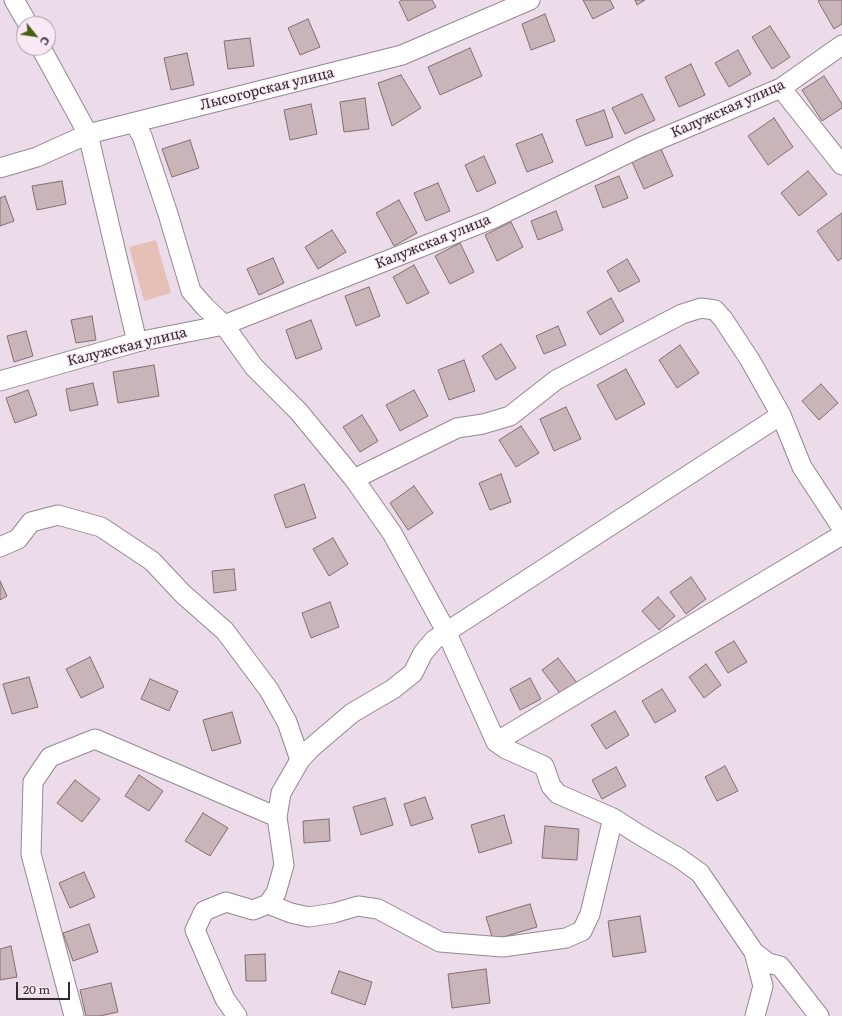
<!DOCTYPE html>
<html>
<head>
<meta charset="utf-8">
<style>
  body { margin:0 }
  #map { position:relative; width:842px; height:1016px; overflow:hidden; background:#ecdbe8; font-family:Literata,serif }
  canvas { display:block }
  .north { position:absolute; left:16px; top:16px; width:40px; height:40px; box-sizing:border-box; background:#f9e9f5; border:1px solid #a99da6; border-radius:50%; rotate:120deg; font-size:11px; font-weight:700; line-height:16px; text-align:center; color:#312b30 }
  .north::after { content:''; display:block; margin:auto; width:14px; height:18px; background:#48610f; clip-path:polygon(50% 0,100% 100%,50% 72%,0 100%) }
  .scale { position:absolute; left:16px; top:982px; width:54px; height:18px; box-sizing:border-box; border:2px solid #312b30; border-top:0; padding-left:5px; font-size:12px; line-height:14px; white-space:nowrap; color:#312b30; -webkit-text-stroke:3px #f9e9f5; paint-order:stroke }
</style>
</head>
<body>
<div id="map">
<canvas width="842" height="1016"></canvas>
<div class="north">С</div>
<div class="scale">20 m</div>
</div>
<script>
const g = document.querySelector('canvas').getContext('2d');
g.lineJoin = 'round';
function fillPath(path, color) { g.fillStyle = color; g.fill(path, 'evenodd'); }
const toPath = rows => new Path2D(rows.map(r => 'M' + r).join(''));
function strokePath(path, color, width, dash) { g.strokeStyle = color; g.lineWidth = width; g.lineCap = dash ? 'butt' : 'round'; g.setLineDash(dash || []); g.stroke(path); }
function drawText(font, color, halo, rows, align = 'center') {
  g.font = font + ' Literata,serif'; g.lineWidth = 3; g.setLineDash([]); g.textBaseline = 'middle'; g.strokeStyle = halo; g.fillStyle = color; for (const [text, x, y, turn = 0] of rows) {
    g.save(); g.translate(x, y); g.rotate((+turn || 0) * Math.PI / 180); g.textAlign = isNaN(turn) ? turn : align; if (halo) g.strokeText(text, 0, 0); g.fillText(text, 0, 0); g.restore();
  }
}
fillPath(toPath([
  [156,240,171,293,144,301,129,247]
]), '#e6c0b7');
const building = toPath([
  [402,0,432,0,436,7,408,21,399,2,402,0],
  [583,0,610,0,614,8,593,19,583,0],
  [635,0,645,0,637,5,635,0],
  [820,0,842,0,842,24,834,29,818,1,820,0],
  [545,14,555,41,531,50,522,24,545,14],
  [308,19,320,47,300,55,288,28,308,19],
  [770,26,790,57,772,69,752,37,770,26],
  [250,38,254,66,228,69,224,41,250,38],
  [470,48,482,76,440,95,428,67,470,48],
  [738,50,751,74,729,87,715,63,738,50],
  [187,53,194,85,171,90,164,58,187,53],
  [691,64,705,95,679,107,665,77,691,64],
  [401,75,421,108,392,126,378,83,401,75],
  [824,76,842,104,842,108,822,121,802,90,824,76],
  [642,94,655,120,625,134,612,108,642,94],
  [365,98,369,129,344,132,340,102,365,98],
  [311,104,317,134,290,140,284,110,311,104],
  [604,110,613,137,586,146,576,120,604,110],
  [774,118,793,147,768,165,748,136,774,118],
  [542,134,553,162,527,172,516,144,542,134],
  [190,140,199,168,172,177,162,149,190,140],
  [661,149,673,176,644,189,632,162,661,149],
  [484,156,496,183,477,192,465,165,484,156],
  [808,171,827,194,799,216,781,193,808,171],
  [619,176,628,198,603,208,595,186,619,176],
  [62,181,66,204,37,210,32,186,62,181],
  [438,183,450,211,426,221,414,193,438,183],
  [5,196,14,221,0,226,0,198,5,196],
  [399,200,417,233,394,246,376,213,399,200],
  [556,211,563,230,538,240,531,221,556,211],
  [842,213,842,258,838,261,817,231,842,213],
  [511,222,523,247,497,261,485,235,511,222],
  [332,230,346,252,318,269,305,247,332,230],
  [460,243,474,272,450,284,435,256,460,243],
  [273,258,284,283,259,295,247,269,273,258],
  [627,259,640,281,619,292,607,271,627,259],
  [414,265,429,293,407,304,393,277,414,265],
  [369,287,380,316,356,326,345,296,369,287],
  [611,298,624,321,600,335,587,312,611,298],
  [92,316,96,340,76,343,71,320,92,316],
  [311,320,322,349,296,359,286,330,311,320],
  [558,326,566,345,544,354,536,336,558,326],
  [26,331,33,356,14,362,7,336,26,331],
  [501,344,516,368,496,380,482,356,501,344],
  [680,345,699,373,677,388,659,360,680,345],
  [464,360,475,391,449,400,438,370,464,360],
  [154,365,159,396,118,403,113,372,154,365],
  [626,369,645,404,616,420,597,385,626,369],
  [93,383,98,405,70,411,66,389,93,383],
  [821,384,838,403,819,420,802,401,821,384],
  [28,390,37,415,15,423,6,398,28,390],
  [414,390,428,416,400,431,386,405,414,390],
  [566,407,581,439,554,451,540,419,566,407],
  [362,415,378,441,360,452,343,427,362,415],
  [521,426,539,453,516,467,499,440,521,426],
  [501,474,511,502,490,510,479,483,501,474],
  [304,484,316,518,286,528,274,495,304,484],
  [414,486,433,513,408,530,390,503,414,486],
  [333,538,348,564,329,576,313,549,333,538],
  [234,569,236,590,214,593,212,571,234,569],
  [691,577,706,599,686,614,670,592,691,577],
  [0,581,7,596,0,600,0,581],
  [658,597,675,616,659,630,642,611,658,597],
  [330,602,339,627,311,638,302,613,330,602],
  [734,641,747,662,728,673,715,652,734,641],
  [90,657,104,687,81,698,66,669,90,657],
  [558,658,578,684,562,696,542,670,558,658],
  [706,664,721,685,704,698,689,677,706,664],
  [29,677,38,707,12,714,3,684,29,677],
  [530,678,541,699,520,710,510,689,530,678],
  [150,679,178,691,169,711,141,699,150,679],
  [662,689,676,711,655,723,642,701,662,689],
  [615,711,629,735,606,749,591,725,615,711],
  [232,712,241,743,212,751,203,720,232,712],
  [725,766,738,791,717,801,705,777,725,766],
  [616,767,626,786,602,799,592,780,616,767],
  [139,775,163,791,149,811,125,796,139,775],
  [75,780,100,799,82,822,57,803,75,780],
  [425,797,433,819,411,826,404,804,425,797],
  [385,798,393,825,361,835,353,807,385,798],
  [203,813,228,828,210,856,185,841,203,813],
  [504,815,512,843,479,853,471,825,504,815],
  [329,819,330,841,304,843,303,821,329,819],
  [545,826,579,829,577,860,542,858,545,826],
  [84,872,95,897,70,908,59,883,84,872],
  [530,904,537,927,493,940,486,917,530,904],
  [640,916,646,952,613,957,608,921,640,916],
  [89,924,98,952,73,961,63,933,89,924],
  [11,946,17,977,0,980,0,949,11,946],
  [265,954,266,981,246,981,245,955,265,954],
  [486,969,490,1003,452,1008,448,974,486,969],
  [339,971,372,982,365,1005,331,993,339,971],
  [111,983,118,1012,100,1016,86,1016,80,990,111,983]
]);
fillPath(building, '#c9b5b9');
strokePath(building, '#816e72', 1);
const street = toPath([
  [14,0,28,24],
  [41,48,88,134,137,342],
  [781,88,842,165],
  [134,123,142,136,168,214,191,291,205,307,224,325,254,367,299,412,354,479,392,533,446,631,496,742,506,749,544,766,551,786,558,794,613,818,638,834,679,858,700,873,754,952,768,963,780,966,819,1016],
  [0,168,37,157,88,134,402,55,530,0],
  [0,381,137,342,224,325,492,219,641,147,781,88,842,45],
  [354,479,457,428,483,424,510,416,556,380,682,314,701,308,715,310,723,319,750,360,781,415],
  [0,547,18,539,31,522,58,515,101,527,152,561,183,594,225,631,269,690,287,722,300,760],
  [496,742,842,535],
  [268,904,291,913,309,917,334,913,358,906,378,909,440,942,503,947,566,938,582,931,590,914,613,818],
  [754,952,763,986,755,1016],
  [74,1016,31,854,33,782,50,757,95,739,277,817],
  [237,1016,225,999,213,972,195,930,204,911,226,902,253,910,268,904,276,893,284,865,277,817,281,793,300,760,311,748,352,713,393,689,413,673,423,653,434,640,781,415,802,467,842,528]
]);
strokePath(street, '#968793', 21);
strokePath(street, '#fff', 19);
drawText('14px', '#312b30', '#f9e9f5', [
  ["Лысогорская улица",267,89,-14],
  ["Калужская улица",728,109,-24],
  ["Калужская улица",433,242,-22],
  ["Калужская улица",127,347,-14]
]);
</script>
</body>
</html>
